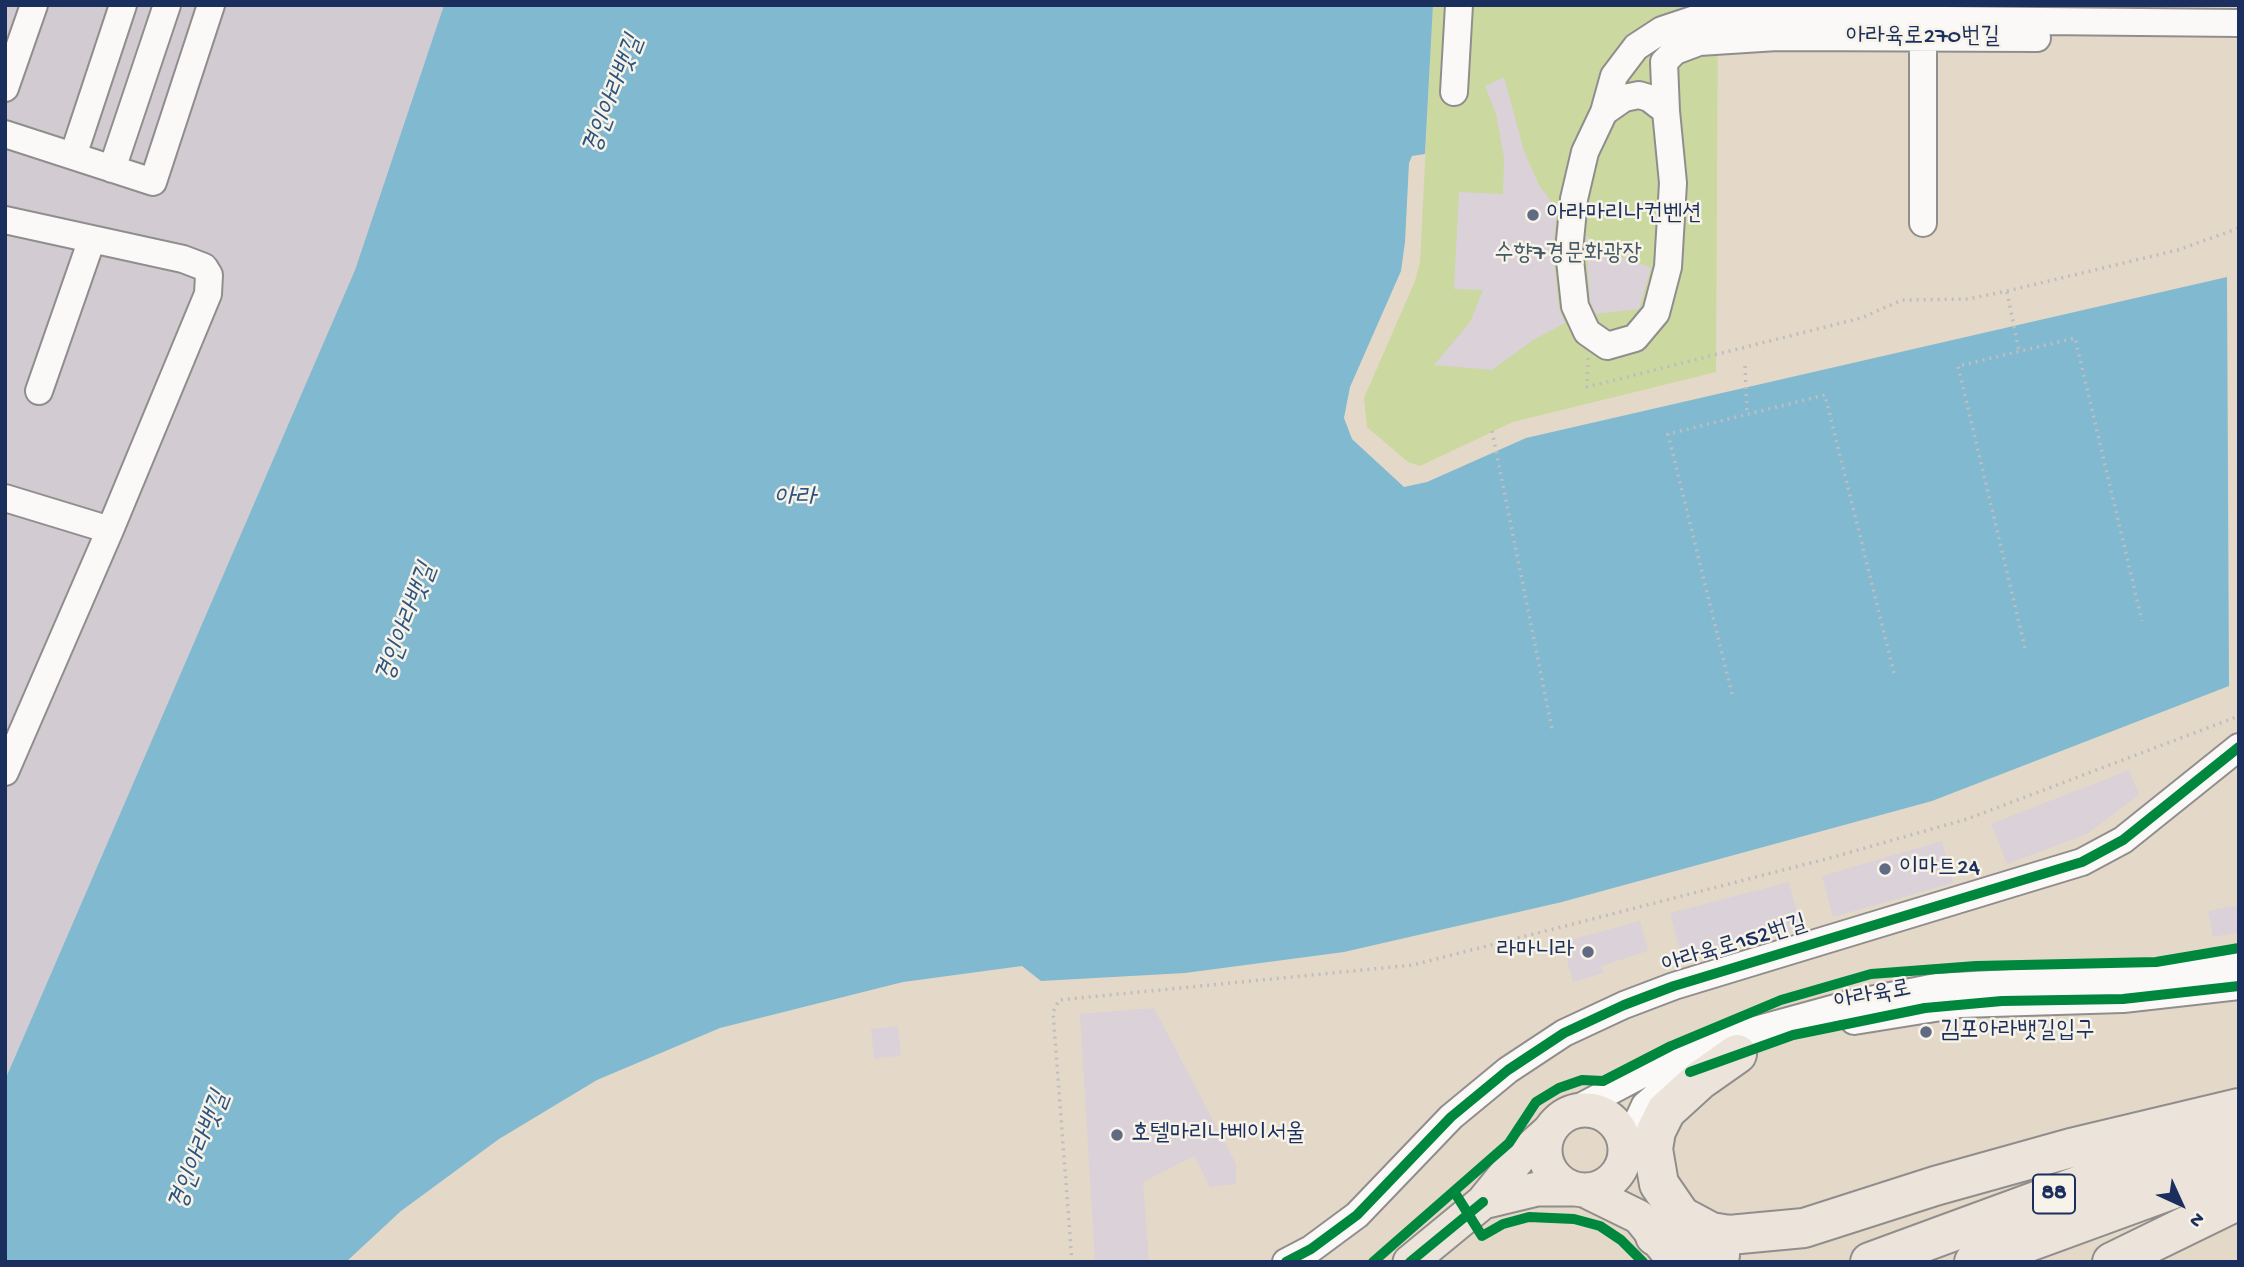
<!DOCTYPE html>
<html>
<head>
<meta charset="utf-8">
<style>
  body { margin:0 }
  #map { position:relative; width:2244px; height:1267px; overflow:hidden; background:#e4d9c8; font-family:"Gochi Hand",sans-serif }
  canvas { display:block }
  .frame { position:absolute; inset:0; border:7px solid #1b2f5e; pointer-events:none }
  .north { position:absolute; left:2146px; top:1169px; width:70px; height:70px; -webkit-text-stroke:5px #f7f3e8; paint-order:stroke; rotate:135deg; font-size:19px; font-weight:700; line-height:28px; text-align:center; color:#1b2f5e }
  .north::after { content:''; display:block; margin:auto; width:24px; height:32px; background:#1b2f5e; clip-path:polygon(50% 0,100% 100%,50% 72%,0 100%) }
</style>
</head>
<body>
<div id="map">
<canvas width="2244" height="1267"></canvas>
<div class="frame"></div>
<div class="north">N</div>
</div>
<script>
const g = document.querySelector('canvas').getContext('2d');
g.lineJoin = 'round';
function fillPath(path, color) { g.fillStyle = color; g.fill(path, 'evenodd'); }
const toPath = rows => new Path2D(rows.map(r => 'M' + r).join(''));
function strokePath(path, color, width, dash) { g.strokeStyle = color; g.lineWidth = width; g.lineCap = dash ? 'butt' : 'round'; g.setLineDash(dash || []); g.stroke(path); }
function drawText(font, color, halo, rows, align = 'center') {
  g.font = font + ' "Gochi Hand","Poor Story",sans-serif'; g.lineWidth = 5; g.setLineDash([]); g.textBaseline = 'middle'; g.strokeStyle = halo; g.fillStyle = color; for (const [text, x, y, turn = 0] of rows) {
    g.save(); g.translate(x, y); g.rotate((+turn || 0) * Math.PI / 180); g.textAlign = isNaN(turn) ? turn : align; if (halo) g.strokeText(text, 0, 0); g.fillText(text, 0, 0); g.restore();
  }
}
fillPath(toPath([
  [5,5,444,5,355,270,5,1080]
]), '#d2cbd2');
fillPath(toPath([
  [1433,5,1718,5,1716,372,1513,422,1420,466,1408,462,1367,427,1364,398,1415,281,1420,262]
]), '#cbd8a0');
fillPath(toPath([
  [444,5,1433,5,1425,154,1412,156,1409,163,1405,242,1401,271,1350,387,1344,418,1352,439,1404,487,1427,482,1526,438,2227,277,2229,686,1932,801,1562,902,1344,952,1185,973,1041,981,1022,966,903,982,720,1028,597,1080,499,1139,401,1211,346,1262,5,1262,5,1080,355,270]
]), '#81b9d0');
fillPath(toPath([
  [1504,77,1524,151,1539,185,1557,209,1553,253,1559,308,1565,323,1533,340,1492,370,1434,365,1470,322,1483,290,1454,289,1459,192,1503,194,1504,158,1496,114,1485,86],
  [1586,236,1615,254,1651,268,1639,309,1596,314,1590,302],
  [2129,770,2139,795,2087,834,2007,864,1991,824],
  [1942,841,1953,883,1833,917,1822,876],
  [1789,882,1801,927,1682,959,1670,913],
  [2239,905,2239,932,2213,937,2208,911],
  [1640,921,1648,951,1601,966,1603,973,1573,982,1562,942],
  [1154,1008,1236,1164,1236,1184,1210,1187,1194,1156,1143,1182,1149,1262,1095,1262,1080,1014],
  [898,1026,901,1056,874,1059,871,1029]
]), '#dbd1d8');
const minor = toPath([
  [1923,21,1923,223],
  [5,88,34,5],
  [1454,92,1459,5],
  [1666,111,1664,62,1675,51,1699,42,1777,37,2037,38],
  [1604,112,1624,98,1639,95,1649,98,1666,111,1673,183,1668,267,1656,313,1635,338,1607,346,1587,332,1575,306,1569,251,1574,199,1585,152,1604,112,1614,76,1636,47,1662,30,1695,19,1746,18,2239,23],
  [5,134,153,182,211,5],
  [73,156,123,5],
  [112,169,167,5],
  [5,220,183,259,204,267,209,275,208,294,110,530],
  [39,391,92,239],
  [5,498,110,530,5,772],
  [1854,1021,1960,1004,2123,999,2239,986],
  [1569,1113,1654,1068,1755,1030,1850,1004,1936,987,2142,976,2239,963],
  [1625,1148,1645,1105,1673,1081,1688,1073],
  [1286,1262,1311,1249,1357,1215,1451,1117,1508,1070,1564,1033,1624,1005,1674,986,2082,862,2123,840,2239,747]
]);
const major = toPath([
  '1545 1150a40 40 0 1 1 80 0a40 40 0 1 1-80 0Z',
  [1586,1191,1639,1217,1670,1255],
  [1483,1202,1537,1189,1572,1189],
  [1410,1262,1483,1202,1518,1159,1548,1132]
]);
const highway = toPath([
  [1737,1054,1700,1080,1666,1111,1656,1131,1653,1149,1659,1184,1681,1216,1711,1232,1729,1235,1804,1228,1935,1186,2071,1148,2239,1108],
  [1655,1236,1694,1251,1720,1255],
  [1870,1262,2224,1132],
  [1974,1262,2239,1165],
  [2112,1262,2239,1200]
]);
strokePath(minor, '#908e8d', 30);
strokePath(major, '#908e8d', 37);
strokePath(highway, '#908e8d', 42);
strokePath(toPath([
  [2007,292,2019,351],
  [1588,358,1587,387,1861,318,1902,300,1968,299,2007,291,2178,250,2239,228],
  [1745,366,1747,415],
  [1492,431,1552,729],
  [2025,648,1958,366,2075,338,2142,621],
  [1732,694,1668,434,1825,395,1895,677],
  [1072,1262,1053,1012,1059,1000,1413,965,1830,858,1967,819,2239,716]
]), '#bebec0', 3.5, [2, 5]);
strokePath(minor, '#fbf9f7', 26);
strokePath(major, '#ece3da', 33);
strokePath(highway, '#ece3da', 38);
strokePath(toPath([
  [1690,1072,1793,1035,1925,1008,2002,1001,2123,999,2239,986],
  [1455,1193,1482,1236,1503,1224,1529,1217,1574,1219,1600,1226,1621,1240,1643,1262],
  [1286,1262,1311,1249,1357,1215,1451,1117,1508,1070,1564,1033,1624,1005,1674,986,2082,862,2123,840,2239,747],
  [1373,1262,1509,1143,1536,1102,1559,1088,1582,1080,1603,1081,1671,1046,1781,1000,1871,974,1976,966,2156,962,2239,948],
  [1410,1262,1483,1202]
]), '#00873e', 10);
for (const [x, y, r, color] of [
  [1533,215,7,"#616a83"],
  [1885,869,7,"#616a83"],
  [1588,952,7,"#616a83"],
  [1926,1032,7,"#616a83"],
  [1117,1135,7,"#616a83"]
]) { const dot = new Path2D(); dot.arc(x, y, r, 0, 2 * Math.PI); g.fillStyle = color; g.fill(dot); strokePath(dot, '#f7f3e8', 2.5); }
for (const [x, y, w] of [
  [2054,1194,42]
]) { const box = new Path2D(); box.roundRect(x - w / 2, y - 19.5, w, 39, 5); g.fillStyle = '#f7f3e8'; g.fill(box); strokePath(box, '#1b2f5e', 2); }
drawText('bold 23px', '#1b2f5e', null, [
  ["88",2054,1194]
]);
drawText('24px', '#1b2f5e', '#f7f3e8', [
  ["아라육로270번길",1923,38],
  ["아라육로152번길",1735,946,-17],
  ["아라육로",1873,997,-11]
]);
drawText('24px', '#1b2f5e', '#f7f3e8', [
  ["아라마리나컨벤션",1547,215],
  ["이마트24",1899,869],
  ["라마니라",1574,952,"right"],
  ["김포아라뱃길입구",1940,1032],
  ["호텔마리나베이서울",1131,1135]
], 'left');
drawText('24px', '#425966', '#f7f3e8', [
  ["수향7경문화광장",1568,255]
]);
drawText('italic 26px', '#2d5481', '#f7f3e8', [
  ["경인아라뱃길",615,96,-69],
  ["아라",795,500],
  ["경인아라뱃길",408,624,-69],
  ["경인아라뱃길",201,1152,-69]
]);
</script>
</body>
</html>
